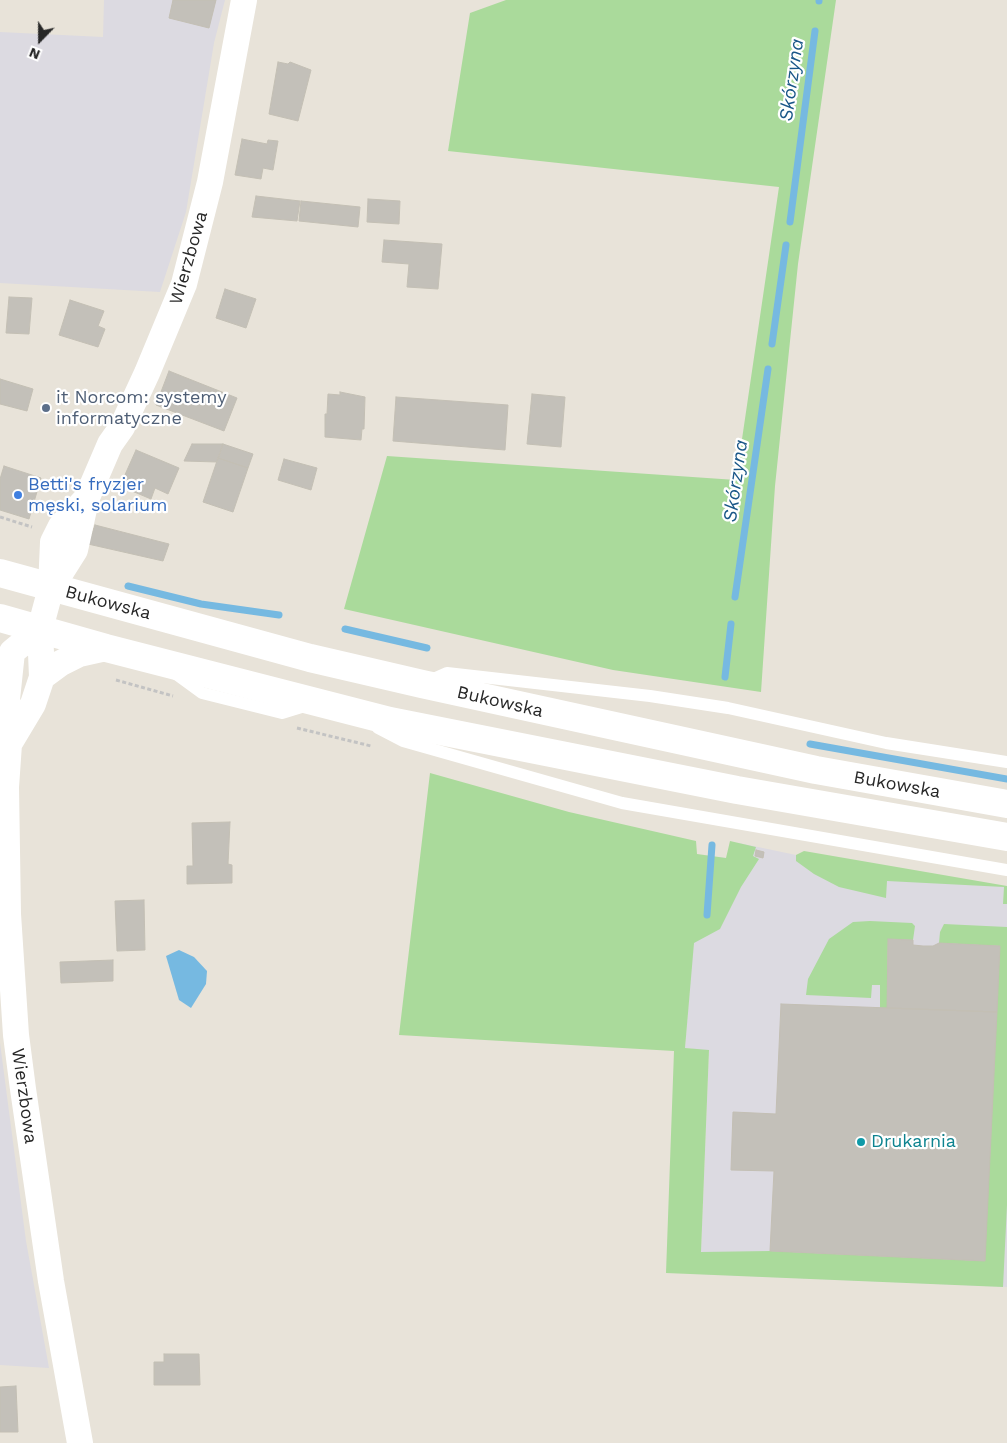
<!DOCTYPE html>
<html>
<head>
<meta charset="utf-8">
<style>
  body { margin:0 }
  #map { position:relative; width:1007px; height:1443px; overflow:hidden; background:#e8e3d9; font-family:"Work Sans",sans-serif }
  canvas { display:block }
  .north { position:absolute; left:15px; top:15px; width:50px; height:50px; -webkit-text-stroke:4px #fff; paint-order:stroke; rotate:202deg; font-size:14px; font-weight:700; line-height:20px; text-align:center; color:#272727 }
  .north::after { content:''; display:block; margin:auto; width:18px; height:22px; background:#272727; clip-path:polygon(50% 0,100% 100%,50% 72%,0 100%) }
</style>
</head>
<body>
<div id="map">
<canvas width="1007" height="1443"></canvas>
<div class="north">N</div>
</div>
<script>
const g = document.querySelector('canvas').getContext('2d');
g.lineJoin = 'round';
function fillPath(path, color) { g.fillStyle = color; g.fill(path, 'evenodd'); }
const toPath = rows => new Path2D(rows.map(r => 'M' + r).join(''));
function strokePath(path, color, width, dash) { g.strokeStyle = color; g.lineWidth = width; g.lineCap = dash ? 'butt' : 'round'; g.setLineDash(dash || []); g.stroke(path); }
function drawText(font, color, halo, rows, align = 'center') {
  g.font = font + ' "Work Sans",sans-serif'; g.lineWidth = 4.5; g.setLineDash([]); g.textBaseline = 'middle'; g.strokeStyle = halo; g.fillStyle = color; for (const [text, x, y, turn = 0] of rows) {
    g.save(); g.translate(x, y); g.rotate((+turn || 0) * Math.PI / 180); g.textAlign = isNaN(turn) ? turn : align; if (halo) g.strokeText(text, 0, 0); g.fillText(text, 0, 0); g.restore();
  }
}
fillPath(toPath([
  [104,0,225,0,214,43,186,212,160,292,0,283,0,32,103,37],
  [739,843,796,855,1007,887,1007,1287,700,1274,709,1051,685,1048,700,855,726,858],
  [0,1043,26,1241,49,1368,0,1365]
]), '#dcdae1');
fillPath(toPath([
  [506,0,836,0,798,264,775,486,761,692,613,670,344,609,387,456,736,480,779,187,448,151,470,13],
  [430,773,569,812,696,841,697,854,726,858,730,841,756,847,753,856,759,859,741,887,720,929,694,943,685,1048,709,1050,701,1252,770,1251,984,1261,1000,946,939,943,940,932,944,924,1007,927,1007,1205,1003,1287,666,1273,674,1051,399,1035],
  [804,851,1007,886,1007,904,1003,904,1004,887,887,881,886,898,839,887,814,874,796,861,796,855],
  [870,921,912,923,915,926,913,940,888,939,887,1008,880,1008,880,985,872,985,871,998,806,995,808,979,829,939,853,922]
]), '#aada9b');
fillPath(toPath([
  [179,950,194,957,207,971,206,984,191,1008,179,1000,166,956]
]), '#76b9e1');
strokePath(toPath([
  [819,1,819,0],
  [790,222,815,31],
  [772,344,786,245],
  [128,586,201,604,279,615],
  [735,597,768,369],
  [345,629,427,648],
  [725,677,731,624],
  [810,744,1007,779],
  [707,915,712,845]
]), '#76b9e1', 7);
const building = toPath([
  [173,0,216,0,209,28,169,18,173,0],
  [278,62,288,64,290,62,311,70,298,121,269,114,278,62],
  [242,139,267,144,268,140,278,141,273,170,263,168,261,179,235,175,242,139],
  [256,196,300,201,297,221,252,217,256,196],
  [368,199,400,201,399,224,367,222,368,199],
  [301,201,360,207,358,227,299,221,301,201],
  [384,240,442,244,438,289,407,287,409,264,382,262,384,240],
  [225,289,256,299,246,328,216,318,225,289],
  [9,297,32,298,29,334,6,333,9,297],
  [70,300,104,311,98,326,105,329,98,347,59,335,70,300],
  [169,371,237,398,224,431,156,405,169,371],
  [0,379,33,389,27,411,0,404,0,379],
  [340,392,365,397,364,429,362,429,361,440,325,437,325,414,327,414,328,394,340,395,340,392],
  [532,394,565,397,561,447,527,444,532,394],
  [396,397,508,405,505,450,393,441,396,397],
  [192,444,223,444,217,462,184,461,192,444],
  [223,444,253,454,248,468,218,458,223,444],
  [136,450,179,468,168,494,155,488,151,499,120,486,136,450],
  [218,458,248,468,233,512,203,502,218,458],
  [284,459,317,468,311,490,278,480,284,459],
  [4,466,41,478,29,519,0,510,0,479,4,466],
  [95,525,169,544,163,561,88,544,95,525],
  [230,822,228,864,232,865,232,883,187,884,187,866,193,866,192,823,230,822],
  [756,850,764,852,763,858,755,856,756,850],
  [144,900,145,950,117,951,115,901,144,900],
  [888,939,913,940,913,945,923,946,933,946,939,943,1000,946,997,1012,887,1008,888,939],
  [113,960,113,981,61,983,60,962,113,960],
  [781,1004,997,1012,985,1261,770,1251,774,1171,731,1170,733,1112,776,1114,781,1004],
  [164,1354,199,1354,200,1385,154,1385,154,1362,164,1362,164,1354],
  [16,1386,18,1432,0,1432,0,1387,16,1386]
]);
fillPath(building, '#c3c0b9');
strokePath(building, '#c3bfb4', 1);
strokePath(toPath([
  [0,517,32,527],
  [116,680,173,696],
  [297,728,371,746]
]), '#c3c3c3', 3, [4, 2.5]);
strokePath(toPath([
  [176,674,202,693,282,713,308,705],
  [429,681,447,673,650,696,728,708,886,743,1007,762],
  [378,728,403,741,622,803,1007,870]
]), '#fff', 12);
strokePath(toPath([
  [51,588,75,550,86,500,110,444,122,427,147,373,184,284,210,182,244,0],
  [40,629,12,652,7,699,9,744,6,787,8,914,16,1035,23,1089,51,1281,80,1443],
  [42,677,61,663,79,654,106,648],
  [9,744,33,704,42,677,40,629,51,588,53,542,61,526,85,500]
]), '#fff', 26);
strokePath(toPath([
  [0,573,310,658,422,684,816,770,1007,804],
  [0,618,106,648,390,721,737,790,1007,837]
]), '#fff', 28);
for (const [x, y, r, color] of [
  [46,408,5,"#5c6f8a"],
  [18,495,5,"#3f7fe0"],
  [861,1142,5,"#0f9aa8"]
]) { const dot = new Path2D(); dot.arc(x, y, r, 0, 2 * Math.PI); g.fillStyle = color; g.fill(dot); strokePath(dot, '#fff', 2); }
drawText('18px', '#272727', '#fff', [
  ["Wierzbowa",189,258,-74],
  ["Bukowska",108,603,15],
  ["Bukowska",500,702,13],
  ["Bukowska",897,785,10],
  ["Wierzbowa",24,1096,82]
]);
drawText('18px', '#4e5e75', '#fff', [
  ["it Norcom: systemy",56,398],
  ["informatyczne",56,419]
], 'left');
drawText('18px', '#366cbe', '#fff', [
  ["Betti's fryzjer",28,485],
  ["męski, solarium",28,506]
], 'left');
drawText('18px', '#0d838f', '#fff', [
  ["Drukarnia",871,1142]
], 'left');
drawText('italic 19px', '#1a5788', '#fff', [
  ["Skórzyna",792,80,-82],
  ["Skórzyna",736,481,-82]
]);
</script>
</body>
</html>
